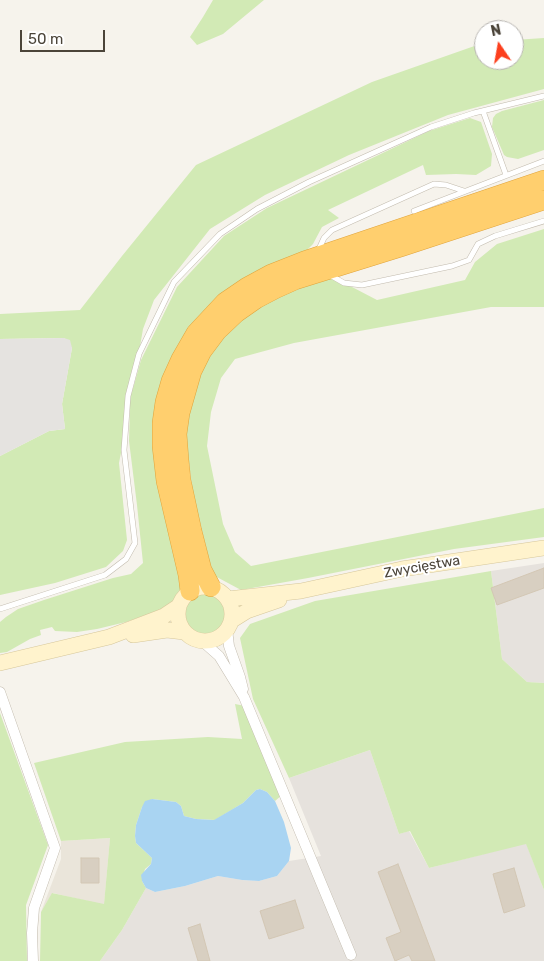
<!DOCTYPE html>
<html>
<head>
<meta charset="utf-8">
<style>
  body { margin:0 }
  #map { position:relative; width:544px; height:961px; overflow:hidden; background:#f6f3ec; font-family:Rubik,sans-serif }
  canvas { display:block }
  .north { position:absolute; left:474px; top:20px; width:50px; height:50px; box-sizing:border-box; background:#fff; border:1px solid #b7b4b0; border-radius:50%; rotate:348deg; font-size:14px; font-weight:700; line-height:20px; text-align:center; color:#4b4439 }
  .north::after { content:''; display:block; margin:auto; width:18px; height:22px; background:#fc3f1d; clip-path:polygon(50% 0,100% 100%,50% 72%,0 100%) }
  .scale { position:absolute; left:20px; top:30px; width:85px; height:22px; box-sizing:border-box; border:2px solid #4b4439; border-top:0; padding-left:6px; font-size:15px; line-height:18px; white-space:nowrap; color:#4b4439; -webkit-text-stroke:4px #fff; paint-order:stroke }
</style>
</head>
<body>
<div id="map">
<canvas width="544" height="961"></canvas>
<div class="north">N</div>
<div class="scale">50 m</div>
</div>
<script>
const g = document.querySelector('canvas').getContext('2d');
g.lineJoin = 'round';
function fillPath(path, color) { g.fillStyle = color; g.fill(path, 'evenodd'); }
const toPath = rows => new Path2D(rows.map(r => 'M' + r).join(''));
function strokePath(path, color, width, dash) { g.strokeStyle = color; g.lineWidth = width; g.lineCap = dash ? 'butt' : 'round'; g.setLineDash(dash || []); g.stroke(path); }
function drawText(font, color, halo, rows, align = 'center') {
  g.font = font + ' Rubik,sans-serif'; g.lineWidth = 4; g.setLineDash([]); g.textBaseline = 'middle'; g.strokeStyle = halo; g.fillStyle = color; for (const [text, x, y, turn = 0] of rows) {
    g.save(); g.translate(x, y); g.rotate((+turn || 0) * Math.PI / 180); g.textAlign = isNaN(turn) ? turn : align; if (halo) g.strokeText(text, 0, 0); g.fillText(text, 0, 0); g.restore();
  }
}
fillPath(toPath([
  [110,838,104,905,53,893,41,912,61,859,61,841]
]), '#eae5da');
fillPath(toPath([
  [544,563,544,683,527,682,502,659,491,571],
  [370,750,399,834,409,831,429,868,526,843,544,890,544,961,100,961,122,930,146,888,155,892,185,886,218,876,242,880,259,881,277,876,289,861,321,856,289,778]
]), '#e6e2dd');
fillPath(toPath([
  [213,0,264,0,223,34,197,45,190,37,203,17],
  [544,38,544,89,448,115,349,155,265,195,210,229,154,300,143,329,132,392,141,360,177,287,224,236,267,208,429,131,470,118,481,122,492,154,491,166,476,175,456,174,426,175,423,165,328,210,339,218,322,227,313,244,302,255,185,336,182,576,181,588,172,603,155,612,126,622,97,629,77,632,55,631,52,627,40,630,41,635,30,639,7,652,0,653,0,622,6,617,18,609,44,600,113,578,131,574,143,563,137,505,129,441,130,407,119,463,127,540,123,551,106,567,55,583,0,595,0,456,49,431,65,429,62,404,72,348,64,338,0,339,0,314,80,310,122,256,196,165,372,82,483,43,484,43,484,60,514,60,514,40],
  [544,100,544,150,518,159,507,157,504,155,492,127,493,118,496,114,502,111],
  [544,229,544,307,491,307,294,343,235,359,221,378,211,412,207,446,223,524,235,552,251,566,544,508,544,537,454,549,308,578,241,590,213,575,193,495,186,440,188,409,194,385,208,356,233,327,278,291,329,275,377,300,465,280,475,262,497,244],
  [491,571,502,659,527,682,544,683,544,890,526,844,429,868,410,831,399,834,370,750,289,778,253,699,240,638,250,624,315,601],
  '185 614a20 20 0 1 1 40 0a20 20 0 1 1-40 0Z',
  [235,704,245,706,282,795,275,801,267,792,260,789,256,790,243,803,215,820,196,819,184,816,181,806,176,802,152,799,142,807,136,825,135,836,136,843,152,858,151,864,145,869,142,881,146,888,122,930,100,961,40,961,41,912,52,893,104,904,110,838,61,841,34,763,125,742,208,737,242,739],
  [0,713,48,845,26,905,27,961,0,961]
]), '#d2eab5');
fillPath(toPath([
  [64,338,70,340,72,348,62,404,65,429,49,431,0,456,0,339]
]), '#e5e3e0');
fillPath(toPath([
  [260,789,267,792,275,801,284,822,291,848,289,861,277,876,259,881,242,880,218,876,185,886,155,892,146,888,142,881,141,875,151,864,152,858,136,843,135,836,136,825,142,807,145,801,152,799,176,802,181,806,184,816,196,819,214,820,243,803,256,790]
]), '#a9d4f2');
const building = toPath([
  [544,568,544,588,497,605,491,588,544,568],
  [81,858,99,858,99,883,81,883,81,858],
  [398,864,415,908,435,961,412,961,409,955,395,961,386,938,401,932,378,872,398,864],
  [514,868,525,906,504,913,493,874,514,868],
  [295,900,304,928,269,939,260,911,295,900],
  [200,924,210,961,198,961,188,928,200,924]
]);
fillPath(building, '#d8cfc1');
strokePath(building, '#d3c7b4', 1);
const service = toPath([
  [483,111,506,175],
  [414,211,544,161],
  [319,249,324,238,332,230,434,184,446,185,464,191],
  [330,275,344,283,362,285,452,266,469,260,478,244,495,236,544,221],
  [0,609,105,575,126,559,135,543,124,450,128,396,139,354,174,282,220,234,257,209,309,182,431,127,474,113,544,96]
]);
const minor = toPath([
  [227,629,229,646,240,677,243,689],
  [202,641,219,656,244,697,351,955],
  [0,692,55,848,34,908,32,933,33,961]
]);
const secondary = toPath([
  '178 614a27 27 0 1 1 54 0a27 27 0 1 1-54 0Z',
  [228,599,301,591,402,569,544,548],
  [231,621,247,611,279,600],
  [133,635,167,630,184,632],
  [0,663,109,637,164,616,179,606]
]);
const motorway = toPath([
  [211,587,202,570,192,531,181,480,179,460,177,434,180,413,192,371,202,351,217,331,236,313,256,299,275,289,295,280,401,247,544,200],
  [190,591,188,575,166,481,162,446,162,423,165,402,171,381,181,359,196,333,225,302,247,287,271,274,304,261,544,180]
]);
strokePath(service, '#c2bbae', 6);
strokePath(minor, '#c2bbae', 11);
strokePath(secondary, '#d6c79b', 16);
strokePath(motorway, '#e0a43c', 20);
strokePath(service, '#fff', 5);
strokePath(minor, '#fff', 10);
strokePath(secondary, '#fff3cd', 15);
strokePath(motorway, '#ffcf6e', 19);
drawText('14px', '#4b4439', '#fff', [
  ["Zwycięstwa",422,567,-10]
]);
</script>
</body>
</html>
